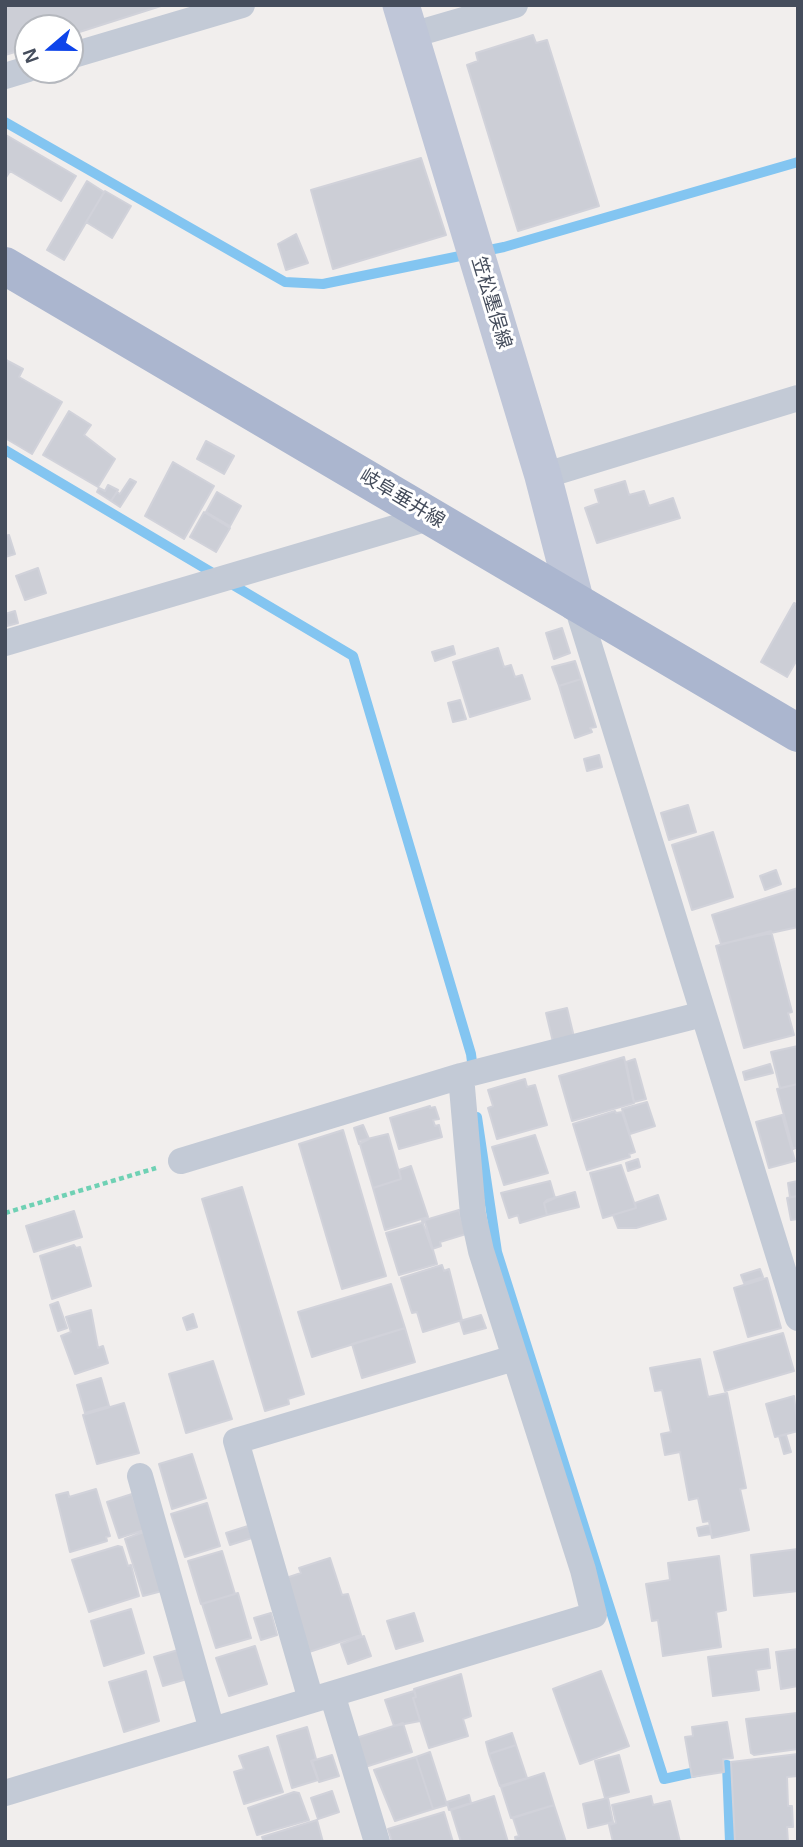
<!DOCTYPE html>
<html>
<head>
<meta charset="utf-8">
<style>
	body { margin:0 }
	#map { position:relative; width:803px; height:1847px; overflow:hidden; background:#f1eeed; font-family:Arial,sans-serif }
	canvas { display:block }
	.frame { position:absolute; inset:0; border:7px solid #454d5c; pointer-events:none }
	.north { position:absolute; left:14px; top:14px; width:70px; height:70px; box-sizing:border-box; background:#fff; border:2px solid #b5b8be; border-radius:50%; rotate:250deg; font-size:19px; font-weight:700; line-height:28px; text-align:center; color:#454d5c }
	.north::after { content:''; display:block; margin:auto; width:24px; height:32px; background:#0e44ea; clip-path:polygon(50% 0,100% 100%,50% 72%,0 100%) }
</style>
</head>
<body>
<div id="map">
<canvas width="803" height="1847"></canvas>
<div class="frame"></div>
<div class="north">N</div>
</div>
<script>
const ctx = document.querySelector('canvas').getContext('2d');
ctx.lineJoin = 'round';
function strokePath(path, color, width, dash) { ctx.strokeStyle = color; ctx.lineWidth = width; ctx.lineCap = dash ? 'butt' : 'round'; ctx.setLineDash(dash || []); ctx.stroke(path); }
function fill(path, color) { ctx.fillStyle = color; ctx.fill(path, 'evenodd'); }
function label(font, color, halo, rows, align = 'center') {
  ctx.font = font + ' Arial,"Noto Sans JP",sans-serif'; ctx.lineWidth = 6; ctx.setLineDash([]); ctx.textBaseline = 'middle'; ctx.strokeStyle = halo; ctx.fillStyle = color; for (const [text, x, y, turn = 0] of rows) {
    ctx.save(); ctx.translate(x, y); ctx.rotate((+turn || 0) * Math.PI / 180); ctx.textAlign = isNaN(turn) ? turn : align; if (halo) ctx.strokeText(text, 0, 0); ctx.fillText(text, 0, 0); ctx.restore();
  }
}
const stream = new Path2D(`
	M5 122 285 282 323 284 504 247 798 162
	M5 450 353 656 471 1054 473 1070
	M477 1117 497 1252 664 1779 727 1765 730 1842`);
const building = new Path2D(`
	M5 5H164L70 35V28H28V48L5 55Z
	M533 35 536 43 547 40 599 206 518 231 467 65 478 61 476 53Z
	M6 135 76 176 61 201 10 171 5 179Z
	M421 158 446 235 333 269 311 190Z
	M87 181 104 192 64 260 47 250Z
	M105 191 131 206 112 238 86 222Z
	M296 234 308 263 286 270 278 244Z
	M6 360 23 369 19 377 62 402 32 454 5 438Z
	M69 411 91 425 84 435 115 459 98 487 43 455Z
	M206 441 234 456 224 474 197 459Z
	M173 462 214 486 184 539 145 516Z
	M130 479 136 482 120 507 111 501 117 492 120 494Z
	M625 481 629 495 644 491 649 506 673 498 680 518 597 543 585 508 599 503 595 490Z
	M108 485 118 490 111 501 97 492 99 488 105 491Z
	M217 492 241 506 230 526 206 512Z
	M204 512 230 528 216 552 190 537Z
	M9 535 15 554 5 557V536Z
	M38 568 46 593 25 600 16 576Z
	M794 603 798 605V658L787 677 761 662Z
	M15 611 18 623 7 626 5 614Z
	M562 628 570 653 554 659 546 633Z
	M453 646 455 654 435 661 432 652Z
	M498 648 504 667 511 665 515 677 522 675 530 699 470 717 453 662Z
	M575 661 581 679 559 686 552 667Z
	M581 679 596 727 590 728 592 732 575 738 559 686Z
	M460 700 466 719 453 722 448 703Z
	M599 755 602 767 587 771 584 759Z
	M688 805 696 832 669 840 661 813Z
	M713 832 733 897 692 910 672 845Z
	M776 870 781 884 765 890 760 876Z
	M798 888V927L721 944 712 915Z
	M771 931 792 1012 788 1013 794 1035 744 1048 716 946Z
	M567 1008 574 1037 553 1042 546 1013Z
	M798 1046V1084L780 1088 771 1052Z
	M624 1057 634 1103 572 1121 559 1076Z
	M635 1059 646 1099 634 1102 626 1062Z
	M770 1064 773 1073 745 1080 743 1072Z
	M525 1079 527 1087 535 1085 547 1125 497 1139 488 1108 493 1106 488 1090Z
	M798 1084V1147L793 1149 777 1089Z
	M647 1102 655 1126 630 1134 622 1109Z
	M430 1106V1108L435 1107 439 1119 433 1120 435 1126 439 1125 442 1137 399 1149 390 1118Z
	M615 1111 616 1113 622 1112 635 1152 629 1154 630 1157 587 1170 573 1124Z
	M782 1115 795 1161 769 1168 756 1122Z
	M363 1125 369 1139 359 1144 354 1128Z
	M343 1130 386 1276 342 1289 299 1144Z
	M388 1134 401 1179 373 1188 359 1141Z
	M535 1135 548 1173 504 1185 492 1147Z
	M638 1159 640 1167 628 1171 626 1163Z
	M621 1165 636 1208 603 1218 590 1173Z
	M411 1166 428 1217 385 1230 373 1188 401 1179 399 1170Z
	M550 1181 555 1198 544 1203 547 1215 520 1223 518 1215 509 1218 501 1193Z
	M798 1181V1196L790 1197 788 1183Z
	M242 1187 304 1394 288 1399 289 1404 265 1411 202 1199Z
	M575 1192 579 1207 547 1215 544 1203 547 1200Z
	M658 1195 666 1219 636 1228H618L613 1215 636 1208 635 1203Z
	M798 1196V1219L791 1220 787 1198Z
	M459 1210 466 1234 440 1242 441 1246 432 1249 422 1221Z
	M74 1211 82 1237 34 1252 26 1226Z
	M425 1222 437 1264 399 1275 386 1233Z
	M74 1245 76 1248 80 1247 91 1286 52 1299 40 1256Z
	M442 1265 444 1271 449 1269 462 1320 423 1332 417 1312 412 1313 401 1278Z
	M760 1269 763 1277 744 1283 741 1275Z
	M767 1278 781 1328 748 1337 734 1288Z
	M391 1284 405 1328 312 1357 298 1312Z
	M58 1302 67 1328 58 1331 50 1305Z
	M91 1310 98 1348 103 1346 108 1363 75 1374 61 1336 71 1332 66 1317Z
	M193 1314 197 1327 187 1330 183 1318Z
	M481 1315 486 1328 464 1334 460 1321Z
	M405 1328 415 1362 362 1378 352 1344Z
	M783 1333 794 1371 725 1391 714 1352Z
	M700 1359 708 1397 727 1393 746 1488 740 1489 749 1530 712 1538 709 1521 703 1522 698 1498 689 1500 680 1452 665 1455 661 1434 671 1432 662 1390 655 1391 650 1368Z
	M213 1361 232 1419 186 1433 169 1374Z
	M101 1378 109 1406 85 1413 77 1385Z
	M794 1396 798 1431 775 1437 766 1404Z
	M124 1403 139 1453 97 1464 83 1415Z
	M786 1435 791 1452 784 1454 779 1436Z
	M192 1454 206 1498 172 1509 159 1464Z
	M96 1489 110 1536 106 1537 107 1541 70 1552 56 1495 68 1492 69 1497Z
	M132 1494 144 1530 119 1538 107 1502Z
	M207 1503 220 1546 185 1557 171 1514Z
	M710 1525 711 1534 699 1536 697 1528Z
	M248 1526 252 1538 230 1545 226 1533Z
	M144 1532 162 1591 143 1596 125 1539Z
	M118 1546 122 1547 128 1566 131 1565 139 1596 89 1612 72 1560Z
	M798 1549V1591L754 1596 751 1555Z
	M222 1551 235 1594 201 1604 188 1561Z
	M719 1556 726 1610 716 1612 721 1647 663 1656 658 1620 652 1621 646 1584 670 1580 668 1563Z
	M330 1558 342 1595 348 1594 361 1635 309 1652 286 1578 301 1573 299 1568Z
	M238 1593 251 1638 216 1648 202 1604Z
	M131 1609 144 1653 104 1666 91 1621Z
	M271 1613 277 1635 261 1640 254 1618Z
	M414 1613 423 1641 396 1649 387 1621Z
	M364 1636 371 1656 348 1664 341 1644Z
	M255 1646 267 1684 229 1696 216 1658Z
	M768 1649 770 1668 756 1670 759 1690 713 1696 708 1657Z
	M798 1649V1686L781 1689 776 1652Z
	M178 1650 187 1679 163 1686 154 1657Z
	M146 1671 159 1721 124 1732 109 1682Z
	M601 1671 629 1746 580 1764 553 1689Z
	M461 1674 471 1716 463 1719 468 1736 429 1748 413 1698 416 1697 414 1689Z
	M414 1691 416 1697 413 1698 420 1721 394 1726 385 1700Z
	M797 1713 798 1749 754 1755 751 1753 746 1719Z
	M727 1722 733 1758 723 1759 724 1772 692 1777 685 1737 693 1736 692 1727Z
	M403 1723 412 1752 362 1768 353 1739Z
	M307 1727 316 1759 311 1761 318 1780 292 1788 277 1736Z
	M512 1733 516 1745 489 1754 486 1742Z
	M516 1745 527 1778 500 1786 489 1754Z
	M268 1747 283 1792 244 1804 234 1772 244 1769 239 1756Z
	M430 1752 447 1805 433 1809 416 1757Z
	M798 1754V1776L787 1777 788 1806H792L793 1827H787L788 1842H735L731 1762Z
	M332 1755 339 1776 319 1782 312 1761Z
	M619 1755 629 1792 605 1798 595 1761Z
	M416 1757 433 1809 395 1821 374 1770Z
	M544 1773 554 1805 511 1818 501 1787Z
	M332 1791 339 1812 318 1819 311 1798Z
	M294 1792 299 1793 309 1820 257 1835 248 1808Z
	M469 1795 471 1803 449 1810 447 1802Z
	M494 1796 508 1842H461L451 1810Z
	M651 1796 653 1805 670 1801 680 1842H613L609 1825 616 1823 612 1805Z
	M608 1798 613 1822 588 1828 583 1804Z
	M554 1805 566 1842H516L515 1837 519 1836 513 1818Z
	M444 1812 453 1842H392L388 1829Z
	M317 1820 323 1842H264L262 1837Z`);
const path = new Path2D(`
	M5 1213 156 1168`);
const street = new Path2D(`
	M412 35 515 5
	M70 56 242 5
	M5 76 28 69
	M543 476 798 398
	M576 603 798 1318
	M5 643 432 517
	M181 1161 461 1076 703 1014
	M140 1476 212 1730
	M332 1694 594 1615 583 1570 481 1251 473 1214 461 1076
	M311 1700 236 1441 514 1358
	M5 1793 332 1694 377 1842`);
const secondary = new Path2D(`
	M401 5 543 476 576 603`);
const primary = new Path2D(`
	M5 266 798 733`);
const streetNames = [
	["笠松墨俣線",491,303,73],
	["岐阜垂井線",402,499,31]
];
strokePath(stream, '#83c5f1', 10);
fill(building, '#ccced6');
strokePath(building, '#d1d2da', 2);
strokePath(path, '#6fd1b4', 4.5, [5, 3.5]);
strokePath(street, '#c3cad6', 26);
strokePath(secondary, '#bfc6d8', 37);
strokePath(primary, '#abb6cf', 38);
label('19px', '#454d5c', '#fff', streetNames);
</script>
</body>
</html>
